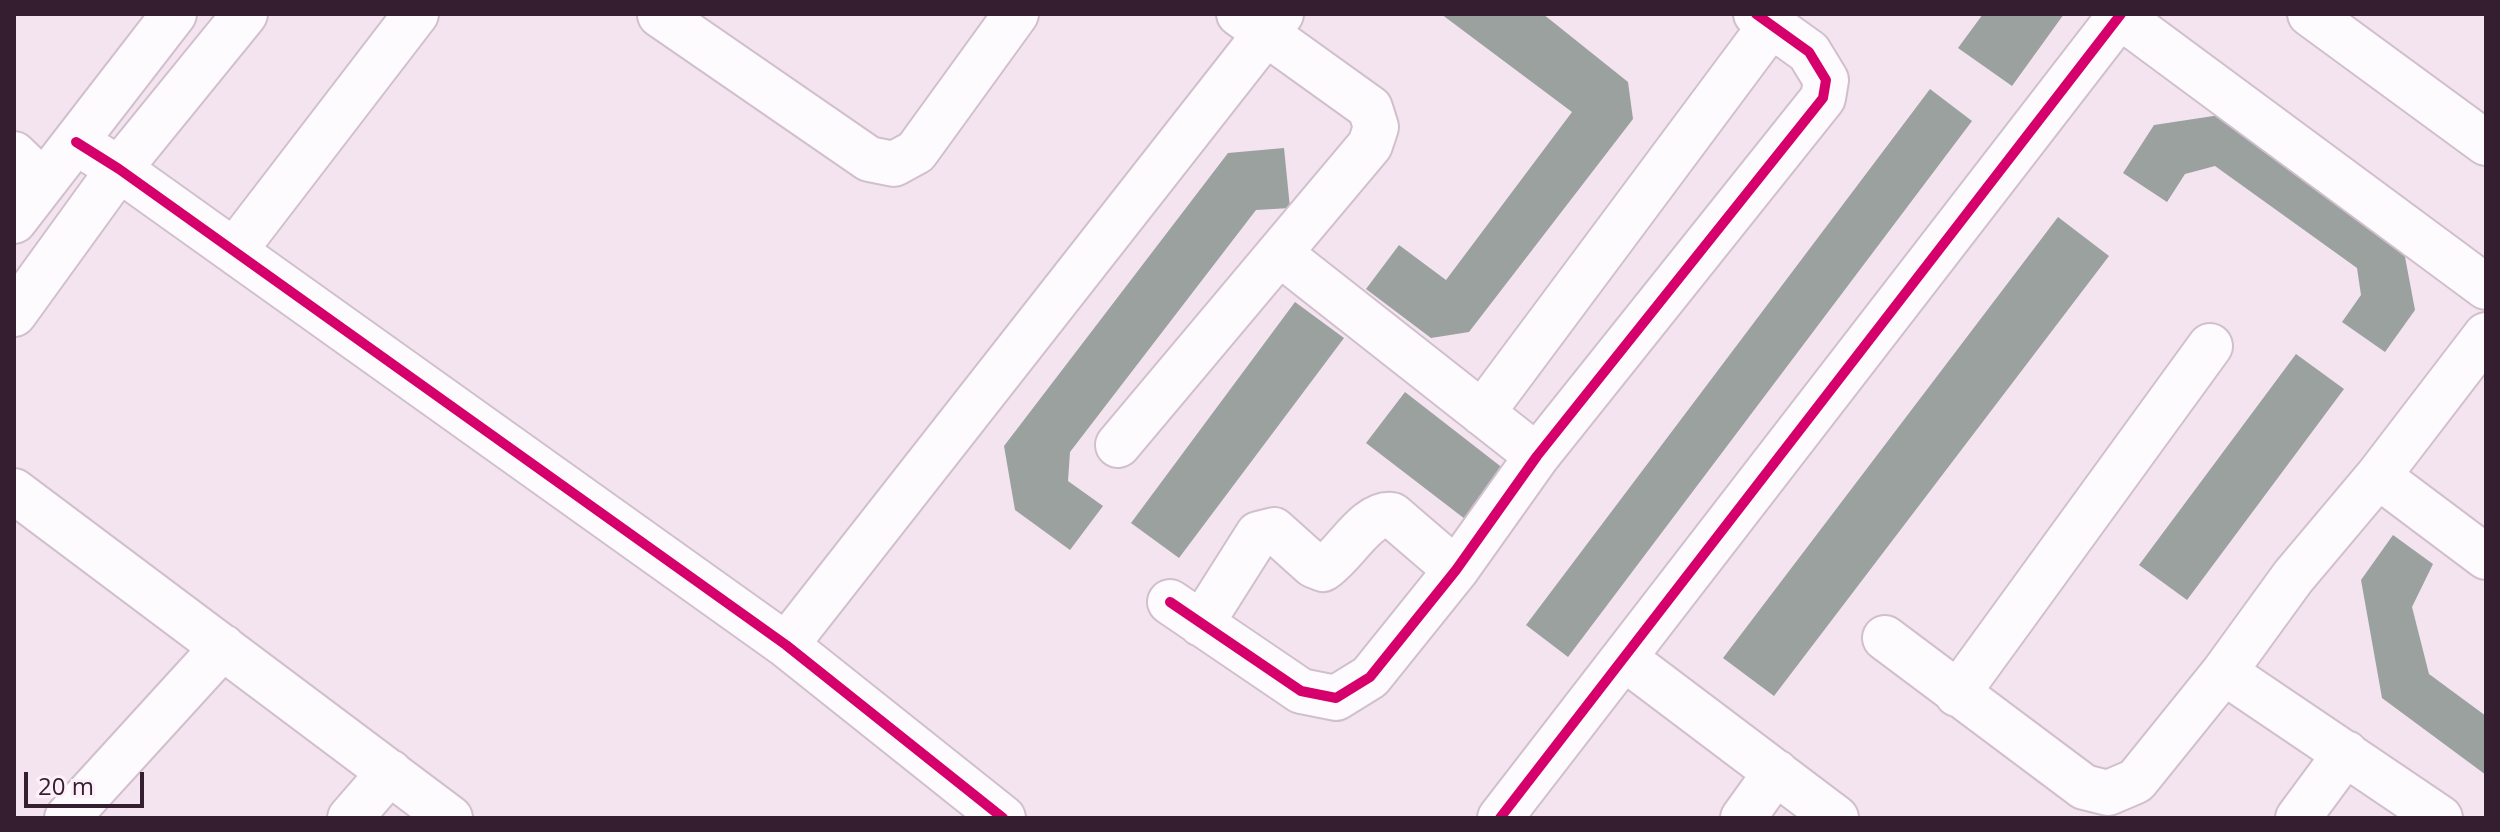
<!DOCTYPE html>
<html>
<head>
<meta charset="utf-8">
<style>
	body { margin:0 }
	#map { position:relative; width:2500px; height:832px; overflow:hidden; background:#f3e4ef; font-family:"Open Sans",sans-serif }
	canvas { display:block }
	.frame { position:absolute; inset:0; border:16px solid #361e31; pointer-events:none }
	.scale { position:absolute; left:24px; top:772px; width:120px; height:36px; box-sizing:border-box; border:4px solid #361e31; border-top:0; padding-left:10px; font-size:24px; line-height:28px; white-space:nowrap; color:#361e31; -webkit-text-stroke:6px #fdf0fa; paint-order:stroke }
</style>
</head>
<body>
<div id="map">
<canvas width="2500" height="832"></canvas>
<div class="frame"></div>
<div class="scale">20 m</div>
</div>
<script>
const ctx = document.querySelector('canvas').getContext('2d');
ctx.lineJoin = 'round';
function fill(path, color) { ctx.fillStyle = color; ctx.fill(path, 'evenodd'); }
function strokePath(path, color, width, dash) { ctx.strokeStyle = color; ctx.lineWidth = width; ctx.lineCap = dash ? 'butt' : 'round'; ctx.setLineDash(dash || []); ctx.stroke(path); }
const building = new Path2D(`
	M1441 14H1543L1628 82 1633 119 1469 332 1431 338 1366 289 1399 245 1446 280 1572 112Z
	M1983 14H2064L2012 86 1958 48Z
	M1930 89 1972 121 1568 657 1526 625Z
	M2220 115 2402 241 2415 310 2385 352 2342 322 2361 295 2357 268 2215 166 2185 174 2167 202 2123 173 2154 125Z
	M1284 148 1290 208 1256 210 1070 452 1068 481 1103 506 1070 550 1015 510 1004 446 1228 153Z
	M2058 217 2109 256 1774 696 1723 658Z
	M1295 302 1344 338 1179 558 1131 523Z
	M2296 354 2344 389 2187 600 2139 565Z
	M1405 392 1504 469 1465 519 1366 443Z
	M2393 535 2433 564 2412 607 2429 674 2486 716V775L2382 698 2361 580Z`);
const minor = new Path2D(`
	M2117 14 2486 287
	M2310 14 2486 143
	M660 15 869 159 894 164 916 152 1016 14
	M76 142 119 169 786 645 1003 818
	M14 154 43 182
	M234 251 416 14
	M1279 253 1537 456
	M1482 413 1771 25
	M1118 445 1370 145 1376 127 1370 108 1239 14
	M2378 476 2486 557
	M14 491 450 818
	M1170 602 1301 691 1336 698 1370 677 1456 570 1537 456 1823 98 1826 80 1809 52 1756 14
	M1201 624 1258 534 1274 530 1313 565 1323 569C1345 555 1366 512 1392 515L1456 570
	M1885 638 2084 787 2108 793 2136 781 2224 672
	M786 645 1281 14
	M1624 658 1836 818
	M1957 694 2210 346
	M67 818 223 647
	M350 818 390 772
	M1500 818 2121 14
	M1743 818 1776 772
	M2298 818 2346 753
	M2440 818 2224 672 2293 577 2378 476 2486 335`);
const major = new Path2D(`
	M14 221 174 14
	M14 314 119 169 245 14`);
const cycleway = new Path2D(`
	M76 142 119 169 786 645 1003 818
	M1170 602 1301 691 1336 698 1370 677 1456 570 1537 456 1823 98 1826 80 1809 52 1756 14
	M1500 818 2121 14`);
fill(building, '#9aa19e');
strokePath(minor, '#d1bfcd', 48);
strokePath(major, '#d1bfcd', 48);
strokePath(minor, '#fdfbfd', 44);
strokePath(major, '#fdfbfd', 44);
strokePath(cycleway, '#d6006c', 10);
</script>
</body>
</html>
